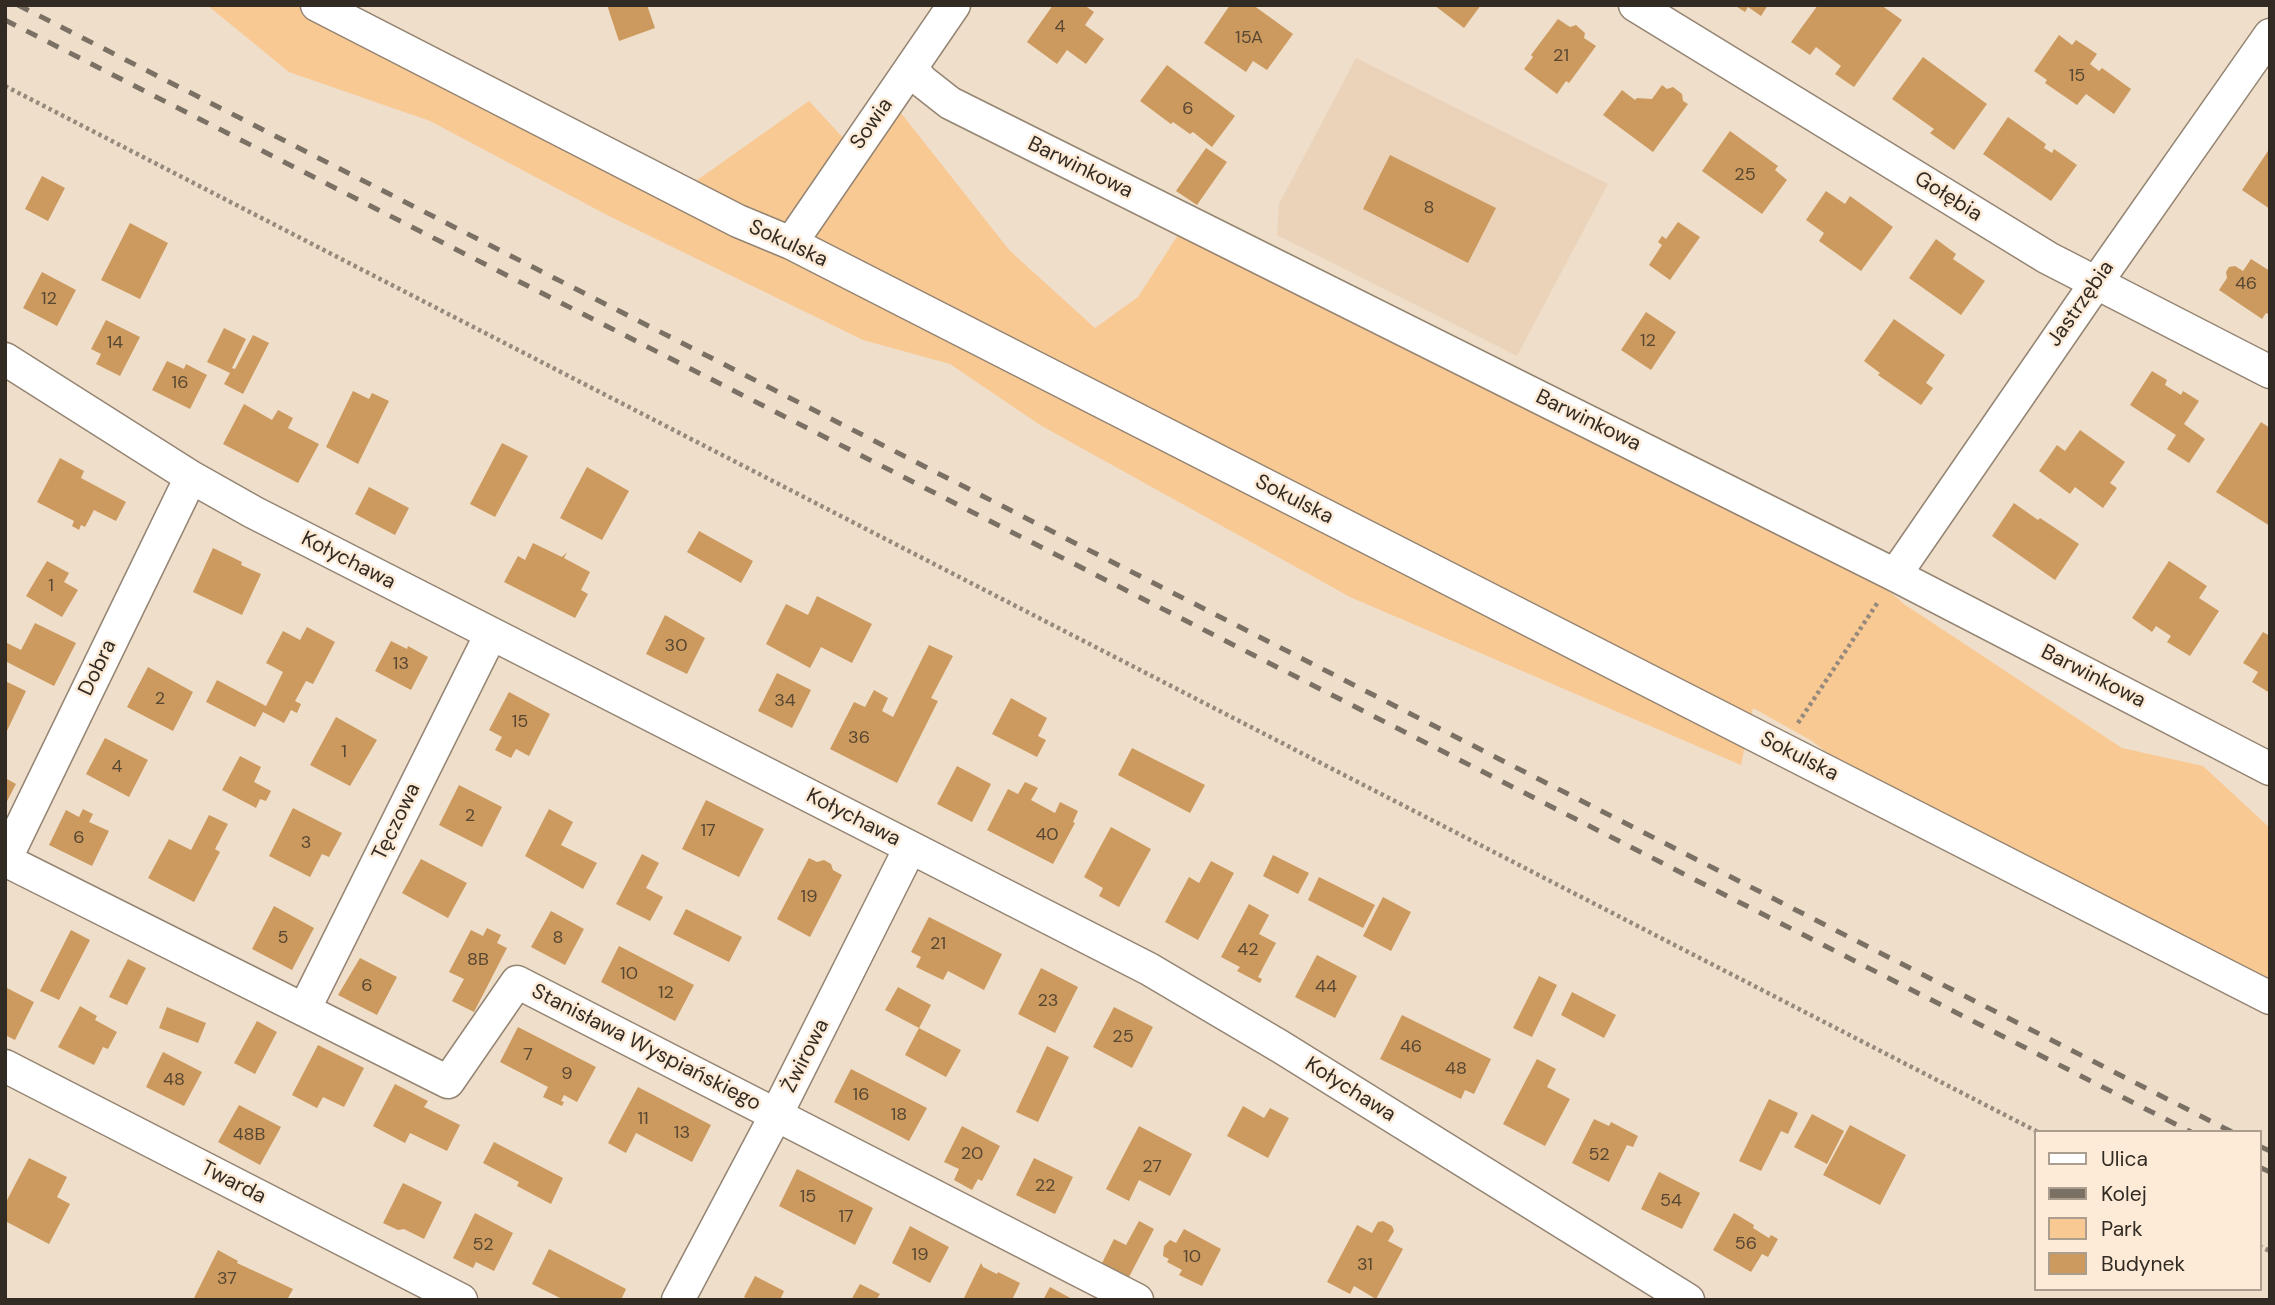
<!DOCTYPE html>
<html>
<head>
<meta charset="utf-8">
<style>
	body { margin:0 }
	#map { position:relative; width:2275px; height:1305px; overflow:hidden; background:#efdeca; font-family:"DM Sans",sans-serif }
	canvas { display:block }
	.frame { position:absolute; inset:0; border:7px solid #312b23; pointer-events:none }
	.legend { position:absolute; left:2034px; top:1130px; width:228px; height:161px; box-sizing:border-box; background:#fdebd7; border:2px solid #ab9e8f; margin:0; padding:9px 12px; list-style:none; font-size:21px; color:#312b23 }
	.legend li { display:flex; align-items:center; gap:14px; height:35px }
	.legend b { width:35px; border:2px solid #ab9e8f }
</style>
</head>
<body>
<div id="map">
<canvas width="2275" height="1305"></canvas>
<div class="frame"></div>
<ul class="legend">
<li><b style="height:9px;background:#fff"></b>Ulica</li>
<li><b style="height:9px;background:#7a7063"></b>Kolej</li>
<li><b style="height:19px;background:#f9c994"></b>Park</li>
<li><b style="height:19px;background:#cc9a5e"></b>Budynek</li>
</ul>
</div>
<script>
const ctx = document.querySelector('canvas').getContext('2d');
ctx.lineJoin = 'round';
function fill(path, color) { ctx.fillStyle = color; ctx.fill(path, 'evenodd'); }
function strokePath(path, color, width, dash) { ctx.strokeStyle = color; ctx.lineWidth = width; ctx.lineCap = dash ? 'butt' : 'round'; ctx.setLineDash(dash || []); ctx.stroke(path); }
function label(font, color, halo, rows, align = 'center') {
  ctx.font = font + ' "DM Sans",sans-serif'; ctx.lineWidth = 5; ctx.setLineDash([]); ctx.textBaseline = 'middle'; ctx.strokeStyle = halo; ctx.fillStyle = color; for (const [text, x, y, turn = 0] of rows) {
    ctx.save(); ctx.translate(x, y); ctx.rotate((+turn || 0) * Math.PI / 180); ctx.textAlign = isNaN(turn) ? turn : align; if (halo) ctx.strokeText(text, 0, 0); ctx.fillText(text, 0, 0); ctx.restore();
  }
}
const built = new Path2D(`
	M1356 58 1608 184 1517 356 1277 235 1279 204Z`);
const green = new Path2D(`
	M207 5H300L547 137 693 183 809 101 861 157 897 108 1010 251 1095 328 1138 297 1178 235 1878 582 1904 604 2122 748 2203 766 2270 828V988L1865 782 1812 741 1753 708 1741 765 1350 597 1040 425 950 364 863 340 609 216 430 121 289 72Z`);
const building = new Path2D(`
	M607 5H647L655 28 619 41Z
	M1053 5H1084L1094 12 1085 25 1104 39 1086 64 1067 50 1057 64 1027 42Z
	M1230 5H1253L1293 34 1267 70 1253 61 1246 72 1204 43Z
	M1434 5H1481L1464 28Z
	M1734 5H1768L1761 16 1748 7 1745 12Z
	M1818 5H1881L1902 20 1854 87 1835 74 1841 66 1816 47 1810 55 1791 42Z
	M1558 19 1570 27 1576 25 1585 33 1584 38 1596 46 1569 83 1566 81 1557 94 1524 69 1533 57 1531 55Z
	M2059 35 2072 45 2076 40 2097 54 2090 64 2099 71 2102 68 2131 89 2114 114 2086 94 2077 105 2045 83 2047 80 2034 71Z
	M1923 57 1987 104 1954 150 1930 133 1934 129 1892 99Z
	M1167 65 1235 116 1212 147 1193 132 1190 134 1173 122 1171 124 1140 101Z
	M1662 85 1667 89 1673 87 1682 94 1683 101 1688 104 1653 152 1603 115 1622 90 1635 100 1637 98 1652 99Z
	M2008 117 2046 144 2044 148 2052 153 2054 149 2077 165 2051 201 1983 154Z
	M1730 131 1778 166 1775 170 1787 180 1762 214 1702 171Z
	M1206 148 1227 162 1197 205 1176 191Z
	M2270 148V209L2242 190Z
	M1390 155 1496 208 1468 263 1363 209Z
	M42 176 65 188 48 221 25 209Z
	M1826 191 1845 204 1850 196 1893 227 1861 271 1819 241 1824 233 1806 220Z
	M1678 222 1700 237 1670 280 1649 265 1662 245 1658 242 1662 236 1666 239Z
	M130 223 168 243 140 299 101 280Z
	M1936 239 1956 254 1953 259 1985 281 1961 315 1909 278Z
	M2251 259 2270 271V315L2266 313 2262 319 2219 290 2227 278 2226 272 2229 267 2235 266 2243 271Z
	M42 272 76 290 57 326 23 308Z
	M1646 312 1676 332 1651 370 1621 350Z
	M1894 319 1945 355 1926 383 1933 388 1921 405 1878 375 1880 373 1864 361Z
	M106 320 140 337 120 376 96 364 101 354 91 349Z
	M224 328 246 339 232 368 235 369 253 335 269 343 243 394 224 384 230 373 207 362Z
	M167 361 184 369 186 364 207 375 190 409 152 390Z
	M2152 371 2167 380 2165 385 2181 395 2183 391 2199 401 2184 424 2205 439 2189 463 2167 449 2176 435 2130 405Z
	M353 391 369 399 372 393 389 401 358 464 326 447Z
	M244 404 272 420 278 410 293 418 288 428 319 444 298 483 223 444Z
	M2261 422 2270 428V526L2216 492Z
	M2080 430 2125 462 2110 483 2117 488 2103 508 2075 487 2070 494 2039 471 2057 445 2065 451Z
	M502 443 528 456 495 517 470 504Z
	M60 458 84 471 81 478 126 502 116 521 94 510 85 527 81 525 79 530 72 526 74 521 37 502Z
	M587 467 629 491 602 540 560 518Z
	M369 487 409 508 395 535 355 514Z
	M2014 503 2038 520 2040 518 2079 544 2055 580 1992 536Z
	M699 531 753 561 741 583 687 552Z
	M533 543 562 557 567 552 564 558 590 572 581 590 588 594 575 618 504 582 518 556 525 560Z
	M213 548 242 562 241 565 261 574 242 615 193 592Z
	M47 561 69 573 64 582 78 590 62 617 26 596Z
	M2169 561 2207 586 2199 598 2219 611 2190 656 2167 642 2171 636 2156 626 2152 632 2132 618Z
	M817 596 872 624 852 663 821 647 810 668 766 644 786 604 808 615Z
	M665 615 705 638 687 674 646 654Z
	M35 623 76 643 54 686 5 661V642L21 650Z
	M307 627 335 642 313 684 306 681 295 701 301 704 297 713 291 710 284 723 263 712 255 727 206 702 217 680 266 706 283 672 266 663 283 631 300 640Z
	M2263 632 2270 636V693L2252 682 2258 672 2243 663Z
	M391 641 407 649 408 646 428 657 411 690 375 671Z
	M929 645 953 656 931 698 938 701 897 783 830 749 854 702 865 707 874 690 888 698 882 711 893 717Z
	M148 667 193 692 173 731 127 707Z
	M777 673 811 690 792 728 758 711Z
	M5 681 26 691 5 735Z
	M509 692 550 714 529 756 516 749 511 758 495 750 502 737 489 730Z
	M1011 698 1047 718 1038 736 1046 740 1037 757 992 734Z
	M336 717 377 740 350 786 310 765Z
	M105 738 148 760 129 797 86 774Z
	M1132 748 1205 785 1190 813 1118 775Z
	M240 756 261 767 254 782 271 791 266 801 260 799 256 808 222 790Z
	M957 766 991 784 972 822 937 804Z
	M5 778 16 784 5 805Z
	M1025 782 1038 788 1031 800 1055 813 1060 802 1078 811 1073 822 1075 823 1053 864 987 830 1008 789 1018 794Z
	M459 785 502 807 482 847 439 825Z
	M706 800 764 829 739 877 682 849Z
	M293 808 342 833 329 857 322 854 310 877 269 856Z
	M83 809 93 814 89 822 109 831 92 866 49 845 66 810 79 817Z
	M549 809 573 822 561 845 597 863 583 889 525 856Z
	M209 815 228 824 215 849 220 852 194 902 148 878 169 839 191 850Z
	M1111 827 1151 849 1119 907 1099 896 1103 888 1084 877Z
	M642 854 659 863 646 888 663 897 650 921 616 904Z
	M1273 855 1309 873 1298 894 1263 876Z
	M809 858 817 862 824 860 831 864 833 870 842 875 810 937 777 919Z
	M421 859 467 883 448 918 402 893Z
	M1211 861 1234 873 1198 940 1165 922 1189 877 1199 883Z
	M1319 877 1375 905 1363 928 1308 900Z
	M1383 897 1411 912 1391 951 1363 936Z
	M1249 904 1269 915 1259 934 1276 943 1258 977 1262 979 1260 983 1237 971 1240 967 1221 957Z
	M274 906 314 928 292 970 252 949Z
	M686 909 742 937 729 962 673 934Z
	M551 911 584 929 565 965 531 947Z
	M929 917 1002 954 984 990 948 971 943 980 916 967 921 957 911 952Z
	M487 928 501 935 497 943 507 948 474 1012 452 1001 464 979 449 972 471 930 483 936Z
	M71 930 90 940 59 1000 40 991Z
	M619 946 694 985 675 1021 601 982Z
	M1317 955 1357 976 1335 1018 1295 997Z
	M360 958 397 977 377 1015 338 995Z
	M128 959 146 968 127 1005 109 997Z
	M1041 968 1078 987 1055 1033 1018 1014Z
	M1539 976 1557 985 1532 1037 1513 1028Z
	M5 987 34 1002 15 1040 5 1035Z
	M898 987 931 1005 919 1028 885 1010Z
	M1572 992 1616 1015 1604 1038 1561 1015Z
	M80 1006 97 1016 95 1020 117 1032 108 1049 103 1047 94 1065 58 1047Z
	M167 1007 206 1023 198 1043 159 1028Z
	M1114 1007 1153 1027 1132 1068 1093 1047Z
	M1402 1015 1491 1059 1474 1094 1465 1090 1461 1099 1380 1059Z
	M257 1021 277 1032 255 1074 234 1063Z
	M518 1027 596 1067 577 1102 564 1095 561 1101 564 1102 562 1106 543 1097 548 1087 500 1062Z
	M919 1028 961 1050 946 1077 905 1055Z
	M318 1045 364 1068 344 1107 323 1097 317 1108 292 1095Z
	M1047 1046 1069 1057 1038 1122 1016 1112Z
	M163 1052 202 1072 184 1106 146 1087Z
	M1537 1059 1556 1069 1547 1087 1570 1099 1545 1146 1503 1124Z
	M851 1069 927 1108 909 1141 834 1102Z
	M395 1084 428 1101 424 1107 460 1125 447 1151 410 1133 405 1143 373 1126Z
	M638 1087 711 1125 692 1162 636 1133 626 1153 608 1143Z
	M1769 1099 1798 1113 1788 1134 1781 1131 1761 1171 1739 1161Z
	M239 1105 281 1127 260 1165 218 1142Z
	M1243 1106 1264 1118 1270 1108 1289 1118 1268 1158 1227 1136Z
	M1812 1114 1844 1131 1827 1164 1794 1147Z
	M1594 1119 1609 1126 1611 1122 1638 1136 1633 1147 1627 1145 1609 1182 1572 1163Z
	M1850 1125 1906 1155 1880 1205 1823 1175Z
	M962 1126 1000 1146 982 1181 978 1179 972 1190 954 1180 959 1169 944 1162Z
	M1139 1126 1192 1154 1170 1196 1139 1180 1129 1201 1106 1189Z
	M494 1142 563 1178 551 1204 517 1186 519 1182 483 1163Z
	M29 1158 67 1177 57 1197 70 1204 49 1244 5 1221V1204Z
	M1034 1158 1073 1177 1055 1214 1016 1195Z
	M797 1169 873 1208 855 1245 779 1206Z
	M1659 1172 1700 1193 1682 1229 1641 1209Z
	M403 1183 442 1202 424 1239 404 1229 398 1230 383 1223Z
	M475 1213 513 1233 494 1271 476 1262 473 1268 453 1258Z
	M1734 1213 1754 1225 1753 1228 1769 1238 1771 1235 1778 1239 1768 1257 1762 1254 1751 1272 1713 1250Z
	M1139 1221 1154 1229 1129 1277 1102 1263 1114 1239 1126 1245Z
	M1383 1221 1392 1226 1394 1231 1388 1241 1403 1249 1376 1299 1354 1286 1350 1294 1327 1282 1357 1225 1372 1233 1378 1222Z
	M910 1226 949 1247 930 1283 892 1263Z
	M1184 1229 1221 1249 1202 1286 1179 1275 1182 1270 1167 1262 1169 1259 1163 1256 1164 1246 1170 1240 1176 1243Z
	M549 1249 626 1289 621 1300H564L532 1284Z
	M218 1250 238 1261 237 1263 293 1289 287 1300H193Z
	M981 1263 983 1267 997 1274 998 1272 1020 1283 1012 1300H963Z
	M755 1276 784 1291 780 1300H749L744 1297Z
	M860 1284 880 1294 876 1300H851Z
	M1050 1287 1074 1300H1043Z`);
const path = new Path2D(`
	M5 86 2038 1132
	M1798 723 1878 602
	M2259 1246 2270 1251`);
const minor = new Path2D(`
	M317 5 738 221 791 243 2270 998
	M1635 5 2048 258 2270 372
	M911 68 922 81 950 103 1895 575 2270 769
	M791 243 954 5
	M5 359 191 477 253 512 1149 969 1281 1047 1688 1300
	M1895 575 2096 283 2270 35
	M5 860 448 1082 517 982 1137 1300
	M5 860 191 477
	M304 1010 491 634
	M5 1066 461 1300
	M678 1300 776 1115 910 848`);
const rail = new Path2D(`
	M18 5 2232 1132
	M5 20 2191 1132
	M2259 1146 2270 1151
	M2259 1167 2270 1172`);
const numberNames = [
	["4",1060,27],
	["15A",1249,38],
	["21",1561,56],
	["15",2077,76],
	["6",1188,109],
	["25",1745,175],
	["8",1429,208],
	["46",2246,284],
	["12",49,299],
	["12",1648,341],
	["14",115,343],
	["16",180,383],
	["1",51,586],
	["30",676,646],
	["13",401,664],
	["2",160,699],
	["34",785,701],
	["15",520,722],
	["36",859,738],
	["1",344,752],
	["4",117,767],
	["2",470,816],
	["17",708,831],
	["40",1047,835],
	["6",79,838],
	["3",306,843],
	["19",809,897],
	["5",283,938],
	["8",558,938],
	["21",938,944],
	["42",1248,950],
	["8B",478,960],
	["10",629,974],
	["6",367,986],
	["44",1326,987],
	["12",666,993],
	["23",1048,1001],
	["25",1123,1037],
	["46",1411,1047],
	["7",528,1055],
	["48",1456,1069],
	["9",567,1074],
	["48",174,1080],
	["16",861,1095],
	["18",899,1115],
	["11",643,1119],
	["13",682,1133],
	["48B",249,1135],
	["20",972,1154],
	["52",1599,1155],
	["27",1152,1167],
	["22",1045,1186],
	["15",808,1197],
	["54",1671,1201],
	["17",846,1217],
	["56",1746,1244],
	["52",483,1245],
	["19",920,1255],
	["10",1192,1257],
	["31",1365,1265],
	["37",227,1279]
];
const streetNames = [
	["Sowia",872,124,-55],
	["Barwinkowa",1080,168,26],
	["Gołębia",1948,197,32],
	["Sokulska",788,244,25],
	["Jastrzębia",2081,304,-55],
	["Barwinkowa",1588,421,26],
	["Sokulska",1294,500,27],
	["Kołychawa",348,561,27],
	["Dobra",98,668,-64],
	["Barwinkowa",2093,677,27],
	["Sokulska",1799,757,27],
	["Kołychawa",853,818,27],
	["Tęczowa",397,822,-64],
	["Stanisława Wyspiańskiego",646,1048,27],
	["Żwirowa",806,1056,-63],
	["Kołychawa",1350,1090,32],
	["Twarda",233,1183,27]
];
fill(built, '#ead3b9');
fill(green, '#f9c994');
fill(building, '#cc9a5e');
strokePath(minor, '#948472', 35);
strokePath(path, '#968a7c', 4.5, [3.5, 3.5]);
strokePath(minor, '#fff', 32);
strokePath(rail, '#7a7063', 5, [12, 12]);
label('18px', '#584732', null, numberNames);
label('21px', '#312b23', '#fdebd7', streetNames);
</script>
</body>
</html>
